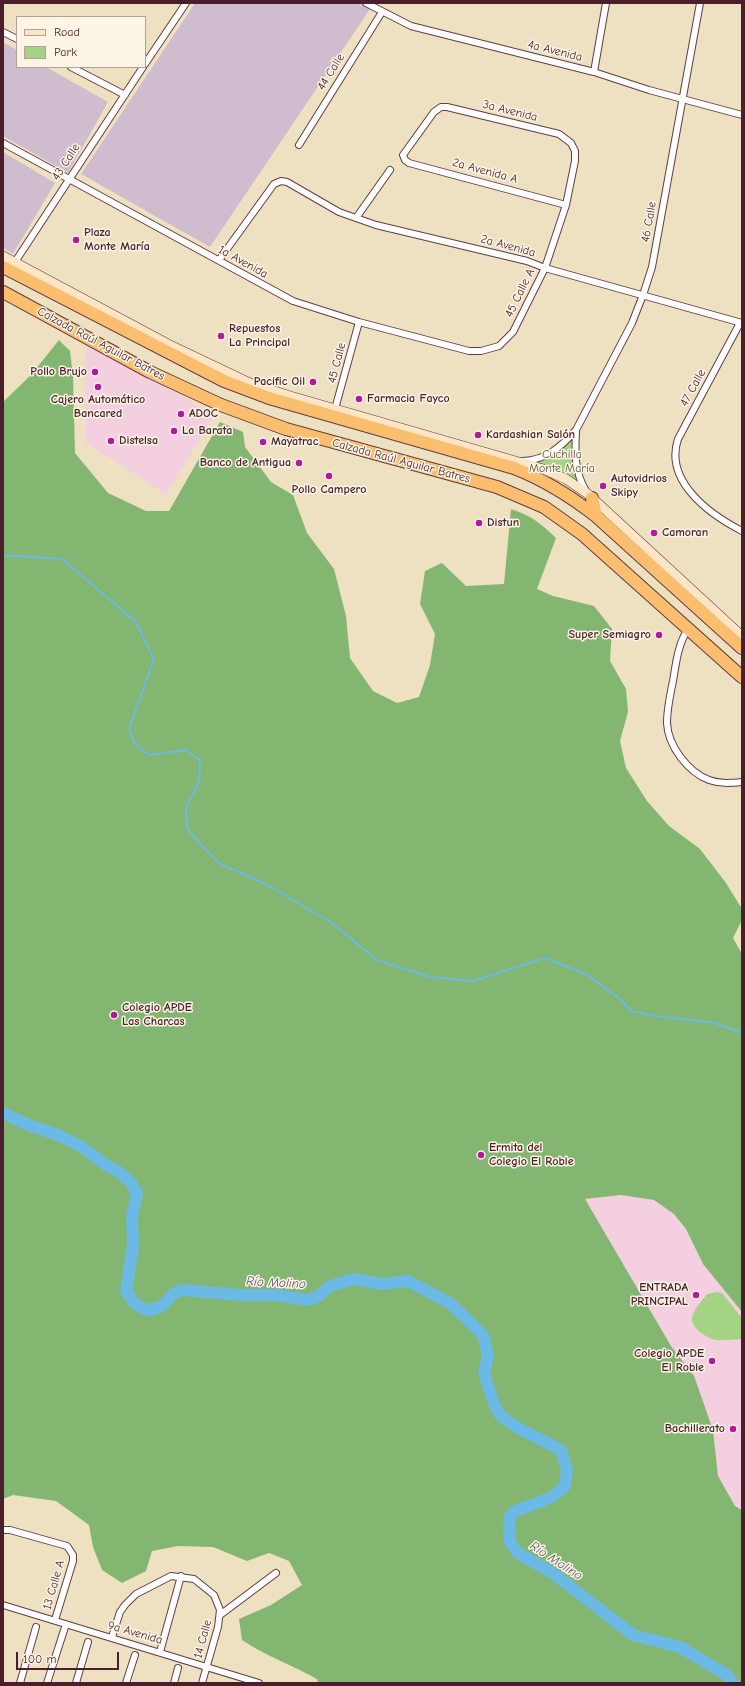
<!DOCTYPE html>
<html>
<head>
<meta charset="utf-8">
<style>
	body { margin:0 }
	#map { position:relative; width:745px; height:1686px; overflow:hidden; background:#eee1c1; font-family:"Comic Neue",sans-serif }
	canvas { display:block }
	.frame { position:absolute; inset:0; border:4px solid #4a1f2b; pointer-events:none }
	.legend { position:absolute; left:16px; top:16px; width:130px; height:52px; box-sizing:border-box; background:#fcf5e5; border:1px solid #b59f9b; margin:0; padding:5px 7px; list-style:none; font-size:12px; color:#4a1f2b }
	.legend li { display:flex; align-items:center; gap:8px; height:20px }
	.legend b { width:20px; border:1px solid #b59f9b }
	.scale { position:absolute; left:16px; top:1652px; width:103px; height:18px; box-sizing:border-box; border:2px solid #4a1f2b; border-top:0; padding-left:5px; font-size:12px; line-height:14px; white-space:nowrap; color:#4a1f2b; -webkit-text-stroke:3px #fcf5e5; paint-order:stroke }
</style>
</head>
<body>
<div id="map">
<canvas width="745" height="1686"></canvas>
<div class="frame"></div>
<ul class="legend">
<li><b style="height:5px;background:#fde5c5"></b>Road</li>
<li><b style="height:11px;background:#a4d483"></b>Park</li>
</ul>
<div class="scale">100 m</div>
</div>
<script>
const ctx = document.querySelector('canvas').getContext('2d');
ctx.lineJoin = 'round';
function fill(path, color) { ctx.fillStyle = color; ctx.fill(path, 'evenodd'); }
function strokePath(path, color, width, dash) { ctx.strokeStyle = color; ctx.lineWidth = width; ctx.lineCap = dash ? 'butt' : 'round'; ctx.setLineDash(dash || []); ctx.stroke(path); }
function label(font, color, halo, rows, align = 'center') {
  ctx.font = font + ' "Comic Neue",sans-serif'; ctx.lineWidth = 3; ctx.setLineDash([]); ctx.textBaseline = 'middle'; ctx.strokeStyle = halo; ctx.fillStyle = color; for (const [text, x, y, turn = 0] of rows) {
    ctx.save(); ctx.translate(x, y); ctx.rotate((+turn || 0) * Math.PI / 180); ctx.textAlign = isNaN(turn) ? turn : align; if (halo) ctx.strokeText(text, 0, 0); ctx.fillText(text, 0, 0); ctx.restore();
  }
}
const built = new Path2D(`
	M93 339 214 416 166 494 86 443 85 352Z
	M621 1195 654 1200 674 1214 686 1229 703 1264 742 1312V1510L735 1506 718 1476 713 1430 694 1376 671 1346 585 1199Z`);
const industrial = new Path2D(`
	M195 3H358L370 9 210 247 81 174Z
	M3 42 17 50V67H46L108 102 68 173 3 136Z
	M3 152 55 183 13 254 3 248Z`);
const green = new Path2D(`
	M576 430 580 484 532 462 569 443Z
	M717 1292 722 1293 742 1318V1339C734 1339 725 1341 717 1340 707 1339 687 1326 693 1314 696 1307 703 1300 707 1294Z`);
const forest = new Path2D(`
	M59 340 70 351 73 376 75 453 108 493 146 511H169L220 422 243 432 245 447 271 482 293 495 307 533 334 569 346 616 350 658 373 691 397 703 419 697 430 665 435 634 420 604 425 571 442 563 466 586 504 584 511 509C530 515 542 524 556 538L537 589 553 596 594 606 612 629 610 661 626 689 628 712 620 741 626 768 647 801 669 826 700 849 726 883 742 909V920L733 938 742 954V1312L703 1264 686 1229 674 1214 654 1200 621 1195 585 1199 671 1346 694 1376 713 1430 718 1476 735 1506 742 1510V1683H318L317 1679C292 1665 266 1656 242 1640L239 1619 271 1605 302 1585 289 1561 269 1553 247 1561 213 1547 178 1546 152 1551 146 1571 122 1583 102 1570 93 1547 89 1525 56 1501 13 1495 3 1499V402L31 375Z`);
const stream = new Path2D(`
	M3 555 62 559 136 622 154 659 129 729 135 744 149 755 186 750 200 760 199 782 186 808 187 828 203 847 220 864 264 883 332 923 377 960 430 977 473 981 545 958 586 974 620 999 631 1011 655 1016 715 1023 742 1033`);
const river = new Path2D(`
	M3 1113 31 1126 58 1135 82 1147 106 1165 119 1172 131 1183 137 1193 132 1216 133 1246 126 1291 133 1301 141 1308 151 1310 162 1306 173 1294 182 1290 241 1295H277L307 1300 317 1297 330 1286 354 1279 381 1284 408 1281 450 1303 483 1335 488 1355 484 1373 494 1404 500 1415 516 1427 561 1450 567 1471 565 1486 552 1497 513 1512 509 1518 510 1542 518 1553 554 1574 633 1635 680 1647 727 1675 733 1683`);
const street = new Path2D(`
	M366 3 411 26 594 72 649 90 742 115
	M3 32 17 39
	M145 64 186 3
	M71 67 125 95
	M594 72 606 3
	M3 143 293 301 359 322 469 351H481L499 346 513 332 545 268 566 205 575 161V151L571 143 559 134 447 107H441L434 112 403 155 405 160 409 163 566 205
	M299 145 382 12
	M356 218 390 170
	M219 260 274 184 281 181 287 182 339 212 376 225 527 261 545 268 742 323
	M13 265 143 67
	M740 323 678 439C664 481 709 514 742 531
	M335 409 359 322
	M576 430C575 453 574 471 586 491
	M523 461C546 460 561 447 576 430L632 323 643 295 652 267 700 3
	M688 629C678 644 676 663 673 681 670 695 667 709 667 723 668 746 688 772 709 780 720 784 731 783 742 782
	M3 1530H10L67 1546 73 1555V1561L55 1620
	M3 1605 259 1683
	M220 1615 276 1573
	M112 1637 120 1612 125 1605 136 1594 171 1576 194 1579 214 1595 220 1610 218 1627 202 1683
	M160 1652 181 1576
	M20 1683 36 1627
	M47 1683 66 1624
	M76 1683 88 1642
	M126 1683 135 1655
	M174 1683 178 1668`);
const secondary = new Path2D(`
	M3 256 168 344 250 383 287 395 543 469 566 479 588 494 742 636`);
const highway = new Path2D(`
	M3 267 224 381 269 398 514 468C545 480 570 496 596 516L742 648
	M3 292 150 372 221 405 286 429 497 487 544 507 582 534 742 677
	M592 498 596 516`);
const markers = [
	[76,240,4,"#b5179e"],
	[221,336,4,"#b5179e"],
	[95,372,4,"#b5179e"],
	[313,382,4,"#b5179e"],
	[98,387,4,"#b5179e"],
	[359,399,4,"#b5179e"],
	[181,414,4,"#b5179e"],
	[174,431,4,"#b5179e"],
	[478,435,4,"#b5179e"],
	[111,441,4,"#b5179e"],
	[263,442,4,"#b5179e"],
	[299,463,4,"#b5179e"],
	[329,476,4,"#b5179e"],
	[603,486,4,"#b5179e"],
	[479,523,4,"#b5179e"],
	[654,533,4,"#b5179e"],
	[659,635,4,"#b5179e"],
	[114,1015,4,"#b5179e"],
	[481,1155,4,"#b5179e"],
	[696,1295,4,"#b5179e"],
	[712,1361,4,"#b5179e"],
	[733,1429,4,"#b5179e"]
];
const streetNames = [
	["4a Avenida",555,51,14],
	["44 Calle",331,72,-58],
	["3a Avenida",510,111,14],
	["43 Calle",66,162,-57],
	["2a Avenida A",485,171,15],
	["46 Calle",649,222,-80],
	["2a Avenida",508,246,15],
	["1a Avenida",243,262,29],
	["45 Calle A",520,293,-64],
	["Calzada Raúl Aguilar Batres",101,344,28],
	["45 Calle",337,363,-75],
	["47 Calle",693,388,-61],
	["Calzada Raúl Aguilar Batres",401,461,15],
	["13 Calle A",54,1585,-74],
	["9a Avenida",135,1633,16],
	["14 Calle",203,1639,-75]
];
const poiNames = [
	["Plaza",84,233],
	["Monte María",84,247],
	["Repuestos",229,329],
	["La Principal",229,343],
	["Pollo Brujo",87,372,"right"],
	["Pacific Oil",305,382,"right"],
	["Farmacia Fayco",367,399],
	["Cajero Automático",98,400,"center"],
	["Bancared",98,414,"center"],
	["ADOC",189,414],
	["La Barata",182,431],
	["Kardashian Salón",486,435],
	["Distelsa",119,441],
	["Mayatrac",271,442],
	["Banco de Antigua",291,463,"right"],
	["Autovidrios",611,479],
	["Skipy",611,493],
	["Pollo Campero",329,490,"center"],
	["Distun",487,523],
	["Camoran",662,533],
	["Super Semiagro",651,635,"right"],
	["Colegio APDE",122,1008],
	["Las Charcas",122,1022],
	["Ermita del",489,1148],
	["Colegio El Roble",489,1162],
	["ENTRADA",688,1288,"right"],
	["PRINCIPAL",688,1302,"right"],
	["Colegio APDE",704,1354,"right"],
	["El Roble",704,1368,"right"],
	["Bachillerato",725,1429,"right"]
];
const parkNames = [
	["Cuchilla",562,455],
	["Monte María",562,469]
];
const waterNames = [
	["Río Molino",276,1283,3],
	["Río Molino",556,1561,33]
];
fill(built, '#f3cfe0');
fill(industrial, '#cfbdcf');
fill(green, '#a4d483');
fill(forest, '#83b671');
strokePath(stream, '#6bb9e5', 2);
strokePath(river, '#6bb9e5', 12);
strokePath(street, '#633c42', 8);
strokePath(secondary, '#633c42', 10);
strokePath(highway, '#633c42', 14);
strokePath(street, '#fff', 6);
strokePath(secondary, '#fde5c5', 9);
strokePath(highway, '#fbbe6e', 12);
for (const [x, y, r, color] of markers) { const dot = new Path2D(); dot.arc(x, y, r, 0, 2 * Math.PI); ctx.fillStyle = color; ctx.fill(dot); strokePath(dot, '#fcf5e5', 1.5); }
label('12px', '#4a1f2b', '#fcf5e5', streetNames);
label('bold 12px', '#4a1f2b', '#fcf5e5', poiNames, 'left');
label('12px', '#655545', '#fcf5e5', parkNames);
label('italic 13px', '#56556c', '#fcf5e5', waterNames);
</script>
</body>
</html>
